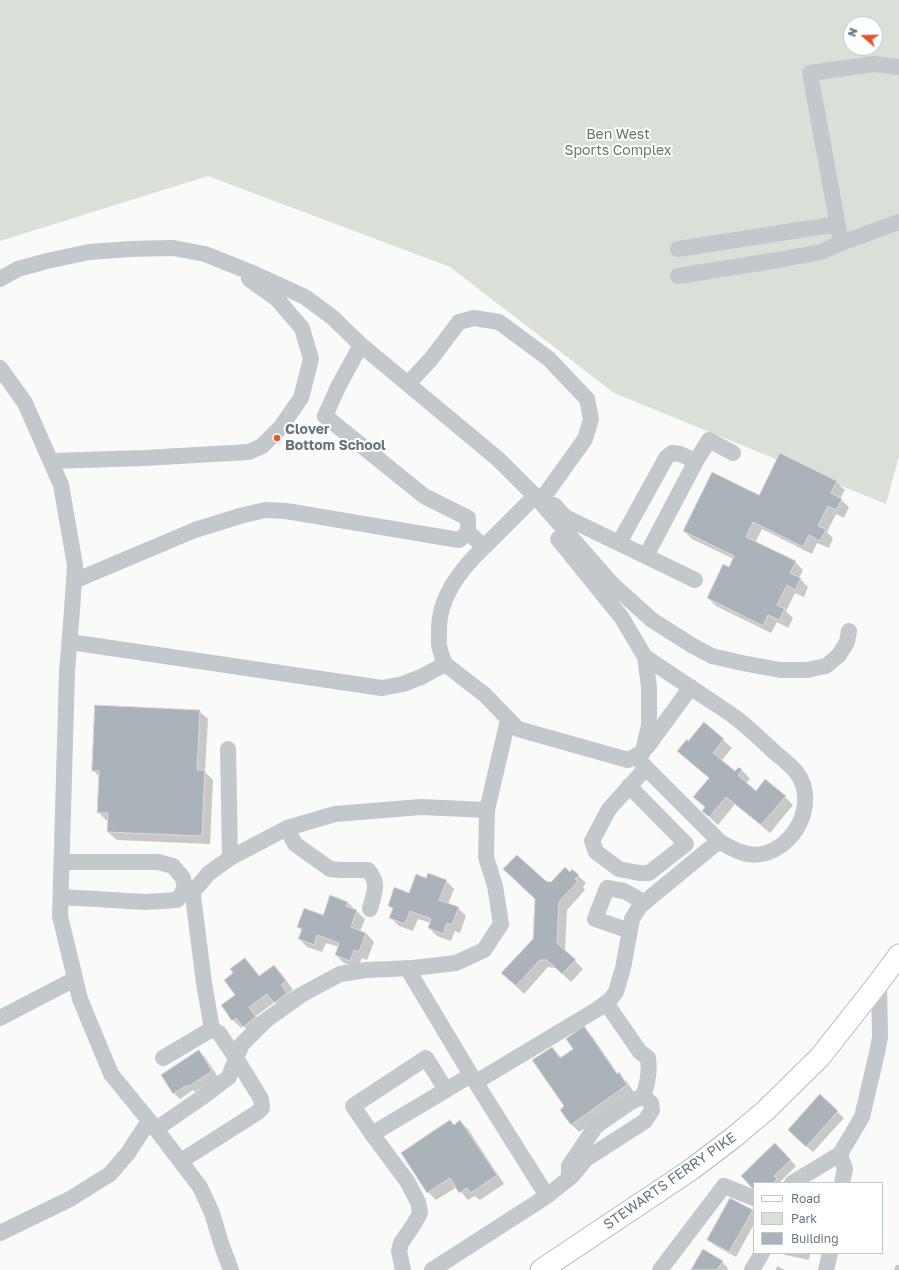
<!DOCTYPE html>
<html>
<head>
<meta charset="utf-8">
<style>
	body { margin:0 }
	#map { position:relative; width:899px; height:1270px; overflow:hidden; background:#fafaf8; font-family:"Golos Text",sans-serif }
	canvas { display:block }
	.legend { position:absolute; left:753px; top:1182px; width:130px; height:72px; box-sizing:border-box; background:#fff; border:1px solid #c1c8cd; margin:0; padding:5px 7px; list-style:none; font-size:12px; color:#657683 }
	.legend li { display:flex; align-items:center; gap:8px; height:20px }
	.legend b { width:20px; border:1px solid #c1c8cd }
	.north { position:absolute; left:843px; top:16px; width:40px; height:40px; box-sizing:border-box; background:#fff; border:1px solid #c1c8cd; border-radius:50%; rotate:290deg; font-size:11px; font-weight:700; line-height:16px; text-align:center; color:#657683 }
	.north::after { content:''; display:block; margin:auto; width:14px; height:18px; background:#e4572e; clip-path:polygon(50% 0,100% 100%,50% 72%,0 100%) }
</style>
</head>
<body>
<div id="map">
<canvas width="899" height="1270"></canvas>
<ul class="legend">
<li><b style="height:5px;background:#fff"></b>Road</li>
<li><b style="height:11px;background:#dadfd7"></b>Park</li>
<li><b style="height:11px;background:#aab3b9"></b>Building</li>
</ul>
<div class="north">N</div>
</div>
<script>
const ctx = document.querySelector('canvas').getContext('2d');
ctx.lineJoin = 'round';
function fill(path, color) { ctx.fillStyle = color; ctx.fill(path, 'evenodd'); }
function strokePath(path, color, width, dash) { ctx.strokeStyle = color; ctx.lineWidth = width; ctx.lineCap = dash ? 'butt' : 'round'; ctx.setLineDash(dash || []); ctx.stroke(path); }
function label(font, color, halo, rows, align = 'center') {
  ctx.font = font + ' "Golos Text",sans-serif'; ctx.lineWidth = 4; ctx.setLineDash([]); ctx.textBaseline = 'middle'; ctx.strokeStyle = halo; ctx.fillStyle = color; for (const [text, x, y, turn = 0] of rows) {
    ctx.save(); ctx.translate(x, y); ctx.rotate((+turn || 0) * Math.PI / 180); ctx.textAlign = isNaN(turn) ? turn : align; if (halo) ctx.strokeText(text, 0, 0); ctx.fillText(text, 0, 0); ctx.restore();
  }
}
const green = new Path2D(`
	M0 0H899V456L886 504 614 393 450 267 208 176 0 241ZM851 24H875V48H851Z`);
const shadow = new Path2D(`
	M836 482 845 490 840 499 849 507 844 518 836 514 827 532 833 538 829 548 817 543 812 554 762 529 755 543 795 562 803 570 799 578 808 587 804 597 795 593 786 611 793 618 788 628 777 622 771 633 716 606 708 598 729 568 734 559 692 539 684 531 760 497Z
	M199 711 208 719 205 772 213 780 210 844 117 840 108 832 109 821H107L98 812 100 778 93 770Z
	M704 723 732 748 721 761 735 773 742 770 750 779 746 783 756 792 785 797 793 805 770 833 735 804 718 825 703 811 706 807 710 778 688 742Z
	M572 870 586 883 583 887 585 890 567 910 565 951 583 969 571 982 556 968 548 967 524 994 511 981 534 939 546 882 551 883 570 873Z
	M426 879 446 881 454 889 448 904 458 908 466 916 460 933 455 931 451 941 437 936 429 928 431 923 418 919 413 931 399 926 390 917 393 910 389 905 410 894Z
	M347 902 365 919 360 932 366 933 374 942 367 960 362 958 358 968 344 963 336 955 339 947 326 943 322 952 307 947 299 939 302 931 298 927 324 916Z
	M245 959 253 967 260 977 274 966 282 974 293 990 289 993 294 1001 283 1010 275 1002 256 1016 264 1026 252 1034 243 1026 241 1028 233 1020 236 995 234 973Z
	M584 1028 592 1036 618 1074 627 1082 635 1094 579 1132 571 1124 566 1107 552 1048 562 1058 574 1050Z
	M199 1051 205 1057 218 1077 195 1092 193 1090 180 1099 174 1093Z
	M820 1096 844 1118 813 1152 795 1136Z
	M450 1121 455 1125 460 1121 468 1129 504 1184 480 1200 475 1196 468 1200 457 1187 436 1200 428 1192Z
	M775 1144 796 1166 779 1183H754V1188L742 1176Z
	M752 1211 754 1213V1224L736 1257 714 1245 708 1239Z
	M783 1253H810L809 1260 785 1255Z
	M722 1262 728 1268 727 1270H692Z
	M896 1265H899V1270H894Z
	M777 1266 785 1270H776Z`);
const building = new Path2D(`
	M780 453 837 481 831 493 842 499 836 510 828 506 818 526 826 529 820 541 809 535 803 547 753 522 746 537 796 561 790 573 801 578 795 590 787 585 777 605 785 609 779 620 768 615 763 626 707 598 723 564 729 567 734 556 683 531 712 472 759 495Z
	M95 705 200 710 197 770H205L202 836 107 832 108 813H97L99 771H92Z
	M704 722 724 739 713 753 735 771 739 767 742 770 738 775 756 791 765 779 786 796 761 825 726 797 709 817 702 811 705 807 693 797 709 778 677 751 687 739 688 741Z
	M517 855 546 881 551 882 565 867 570 872 572 869 579 875 575 879 578 881 559 902 557 943 576 960 562 974 547 960H540L516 986 501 973 533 939 535 899 503 869Z
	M428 873 447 880 439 900 459 907 452 925 447 923 443 934 428 928 431 919 410 911 405 924 389 918 393 908 388 906 394 887 409 893 416 874 426 878Z
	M330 895 348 902 346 906 357 910 351 927 366 933 359 952 354 950 350 961 335 955 339 943 317 935 314 945 298 939 302 929 297 927 304 908 323 915Z
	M245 958 259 976 274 965 286 981 281 985 287 993 274 1003 267 994 249 1007 256 1017 243 1027 236 1018 232 1021 221 1005 235 995 224 980 233 973 230 969Z
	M584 1026 617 1074 619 1072 627 1085 571 1125 560 1110 564 1106 532 1060 552 1047 560 1058 573 1049 566 1039Z
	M199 1050 212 1071 188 1087 187 1085 173 1094 161 1075Z
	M820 1094 838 1111 806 1147 788 1130Z
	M450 1120 454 1125 460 1120 497 1175 471 1193 467 1188 459 1193 450 1178 427 1193 401 1153Z
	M775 1143 791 1160 774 1176 777 1179 773 1183H754V1190L741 1176Z
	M730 1198 753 1210 729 1252 707 1240Z
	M703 1249 723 1261 717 1270H691Z`);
const minor = new Path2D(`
	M899 67 874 64 810 73 841 243 899 222
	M678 249 838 224
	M678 276 778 260 821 252 841 243
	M0 279 18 269 47 261 89 252 130 249 173 248 205 254 255 274 305 297 332 317 361 345 498 459 535 496 545 495 585 439 591 419 587 399 549 359 499 322 474 318 459 322 431 359 408 384
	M361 345 339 385 325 416 424 496 468 518V532L484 547 535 496 613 585 652 620 693 646 712 656 742 663 780 670H807L826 666 839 655 847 642 849 631
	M0 368 25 403 61 485 75 565 72 610 67 672 60 916 80 999 111 1074 156 1129 200 1187 212 1213 222 1246 231 1270
	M51 461 144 458 249 452 262 446 280 428 301 398 311 359 302 328 277 299 249 279
	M696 461 709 440 733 453
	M554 505 565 517 695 580
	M619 543 666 458 672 453 680 454 696 461 646 556
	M74 581 195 530 240 516 265 510 286 511 459 540 468 532
	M70 642 382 688 403 684 421 677 445 664C443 659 441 654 440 649 438 645 439 639 439 634 437 599 460 570 484 547
	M445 664 485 695 518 729 628 760 643 752 649 725V687L645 657 622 618 558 539
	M647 747 691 687
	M228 749 230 858
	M636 756 646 768 719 841C732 849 746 857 762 854 796 847 818 802 797 773 790 764 778 756 770 748 759 738 748 727 736 718 727 711 717 705 708 699 687 685 666 671 645 657
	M629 786 686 844 649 873H639L619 869 596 852 592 841 609 809 646 768
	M287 828 295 844 330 869 341 870H368C380 884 374 892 370 909
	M192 888 204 983 212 1029
	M184 890 197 887 209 873 230 858 287 828 335 814 421 807 487 810 508 720
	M61 897 146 902 177 900 185 889 183 878 173 866 158 862H62
	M630 931 595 919 607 888 624 891 644 902
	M407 968 471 1075 547 1196
	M606 1003 640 1052 648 1058C650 1072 648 1083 643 1096
	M0 1018 75 979
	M476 1082 596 1010 610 1000 616 992 623 968 632 919 640 906 719 841
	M446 1090 372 1134 353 1106 426 1058 446 1090 471 1075
	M156 1129 204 1096 229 1077 236 1058 219 1033 212 1029 163 1058
	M372 1134 407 1181 418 1202 420 1213 414 1224 401 1243 399 1251 403 1270
	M840 1154 845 1169 842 1183
	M181 1161 258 1112 262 1108 261 1099 236 1058 242 1044 265 1021 301 995 340 974 366 970 413 968 456 963 484 950 501 924 495 886 486 857 487 810
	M792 1183 840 1154 862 1117 877 1053 880 1037 879 982
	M0 1233 70 1199 110 1174 128 1153 149 1121
	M432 1270 547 1196 572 1176 586 1159 645 1121 652 1110 651 1103 643 1096 631 1102 596 1126 569 1166V1178
	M660 1270 724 1186 754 1198
	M752 1270 762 1253
	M826 1270 830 1253`);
const major = new Path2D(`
	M541 1270 692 1169 734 1137 765 1111 820 1057 879 982 899 955`);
const markers = [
	[277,438,4,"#e4572e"]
];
const parkNames = [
	["Ben West",618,135],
	["Sports Complex",618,151]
];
const poiNames = [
	["Clover",285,430],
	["Bottom School",285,446]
];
const streetNames = [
	["STEWARTS FERRY PIKE",670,1181,-35]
];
fill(green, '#dadfd7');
fill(shadow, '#0003');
fill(building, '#aab3b9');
strokePath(building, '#dcdcda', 1);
strokePath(major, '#b5babe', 23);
strokePath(minor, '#c3c8cc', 16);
strokePath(major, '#fff', 21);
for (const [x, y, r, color] of markers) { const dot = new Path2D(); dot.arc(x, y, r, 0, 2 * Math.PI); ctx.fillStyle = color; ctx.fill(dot); strokePath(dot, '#fff', 1.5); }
label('14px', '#687a64', '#fff', parkNames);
label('bold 14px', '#657683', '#fff', poiNames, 'left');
label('14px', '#657683', '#fff', streetNames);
</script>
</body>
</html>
